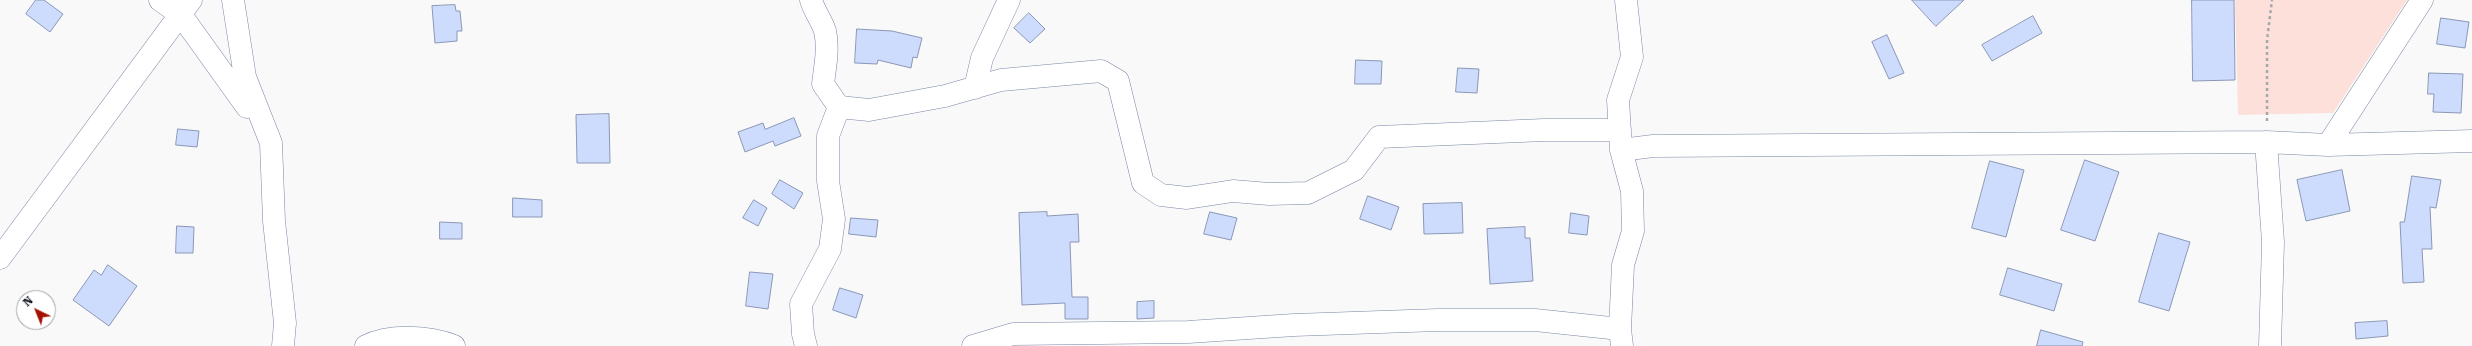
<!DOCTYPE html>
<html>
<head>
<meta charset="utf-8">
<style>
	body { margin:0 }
	#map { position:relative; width:2472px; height:346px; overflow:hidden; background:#f9f9f9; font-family:"Roboto Serif",serif }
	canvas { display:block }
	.north { position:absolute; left:16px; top:290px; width:40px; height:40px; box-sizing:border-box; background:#fff; border:1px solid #9fa1a5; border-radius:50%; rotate:317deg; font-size:11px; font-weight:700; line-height:16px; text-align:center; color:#0f131e }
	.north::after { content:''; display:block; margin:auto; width:14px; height:18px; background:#a41002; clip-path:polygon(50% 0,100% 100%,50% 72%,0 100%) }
</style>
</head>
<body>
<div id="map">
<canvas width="2472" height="346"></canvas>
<div class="north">N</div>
</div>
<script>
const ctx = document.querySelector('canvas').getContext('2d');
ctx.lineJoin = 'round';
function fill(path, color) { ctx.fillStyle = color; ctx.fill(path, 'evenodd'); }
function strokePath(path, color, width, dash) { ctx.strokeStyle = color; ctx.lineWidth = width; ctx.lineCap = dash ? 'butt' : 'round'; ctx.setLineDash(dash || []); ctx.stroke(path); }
const green = new Path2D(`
	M2235 0H2407L2333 113 2238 115Z`);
const building = new Path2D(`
	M36 0H44L63 14 50 32 26 14Z
	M1912 0H1964L1936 26Z
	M2192 0H2234L2235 80 2193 81Z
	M455 5 456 11H460L462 31H457V41L435 43 432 6Z
	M1029 13 1045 29 1030 43 1014 28Z
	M2033 16 2042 33 1992 61 1982 45Z
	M2441 18 2469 22 2465 48 2437 44Z
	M857 29 892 31 922 38 917 58 913 57 911 68 878 60 877 64 855 63Z
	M1887 35 1904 73 1889 79 1872 42Z
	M1356 60 1382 61 1381 84H1355Z
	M1458 68 1479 69 1477 93 1456 92Z
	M2429 73 2463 74 2461 113 2433 112 2434 94H2428Z
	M609 114 610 163H577L576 115Z
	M794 118 801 136 775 146 773 141 745 152 738 132 763 123 765 129Z
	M178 129 199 131 197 147 176 145Z
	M2085 160 2119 172 2095 241 2061 230Z
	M1990 161 2024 170 2006 237 1972 228Z
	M2342 170 2350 211 2306 221 2297 180Z
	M2412 176 2441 180 2436 208 2430 207 2432 249H2422L2424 282 2403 283 2400 222H2404Z
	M780 180 803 193 794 209 772 194Z
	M1368 196 1399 207 1391 230 1360 219Z
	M513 198 542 200V217H513Z
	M754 200 767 208 758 226 743 218Z
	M1462 203 1463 233 1424 234 1423 204Z
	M1047 212V216L1078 214 1079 242H1070L1072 297H1088V319H1065V303L1022 305 1019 213Z
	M1210 212 1237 218 1231 240 1204 234Z
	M1571 213 1589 216 1587 235 1569 233Z
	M851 218 878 220 876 237 849 234Z
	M440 222 462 223V239H440Z
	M177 226 194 227 193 253H176Z
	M1525 227V238H1530L1533 281 1490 284 1487 229Z
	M2159 233 2190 242 2169 311 2139 302Z
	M108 265 137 286 109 326 73 300 94 270 101 275Z
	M2008 268 2062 284 2054 311 2000 295Z
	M750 272 773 274 768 309 746 306Z
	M840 288 863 295 856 318 833 310Z
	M1154 301V318L1137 319V302Z
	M2387 321 2388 336 2356 339 2355 323Z
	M2041 330 2083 342 2082 346H2037Z`);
const path = new Path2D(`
	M2267 121V40L2272 0`);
const street = new Path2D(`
	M160 0 181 15 247 107
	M233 0 245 77 271 143 274 221 285 323 283 346
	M811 0C814 11 822 21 825 31 829 48 825 67 823 84L839 107 869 110 945 96 1001 80 1101 71 1118 81 1143 183 1161 195 1187 198 1233 191 1269 194 1308 193 1354 170 1379 137 1544 130H1620
	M1626 0 1632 57 1618 100 1621 150 1653 146 2266 142 2328 145 2472 141
	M975 88 982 58 1009 0
	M2266 142 2273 242 2270 346
	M2328 145 2422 0
	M0 258 191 0
	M1620 329 1623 265 1633 231 1632 191 1621 150
	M366 346C390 334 429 336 454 346
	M806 346 803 334 801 304 830 249 834 219 828 181V136L839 107
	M973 346 1013 334 1188 332 1294 325 1438 320H1535L1620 329 1622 346`);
fill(green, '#fde0da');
fill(building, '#cddcfd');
strokePath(building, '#8a97b6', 1);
strokePath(street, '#7986a4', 23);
strokePath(path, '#a5a7ab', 2.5, [3, 3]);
strokePath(street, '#fff', 22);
</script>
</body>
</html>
